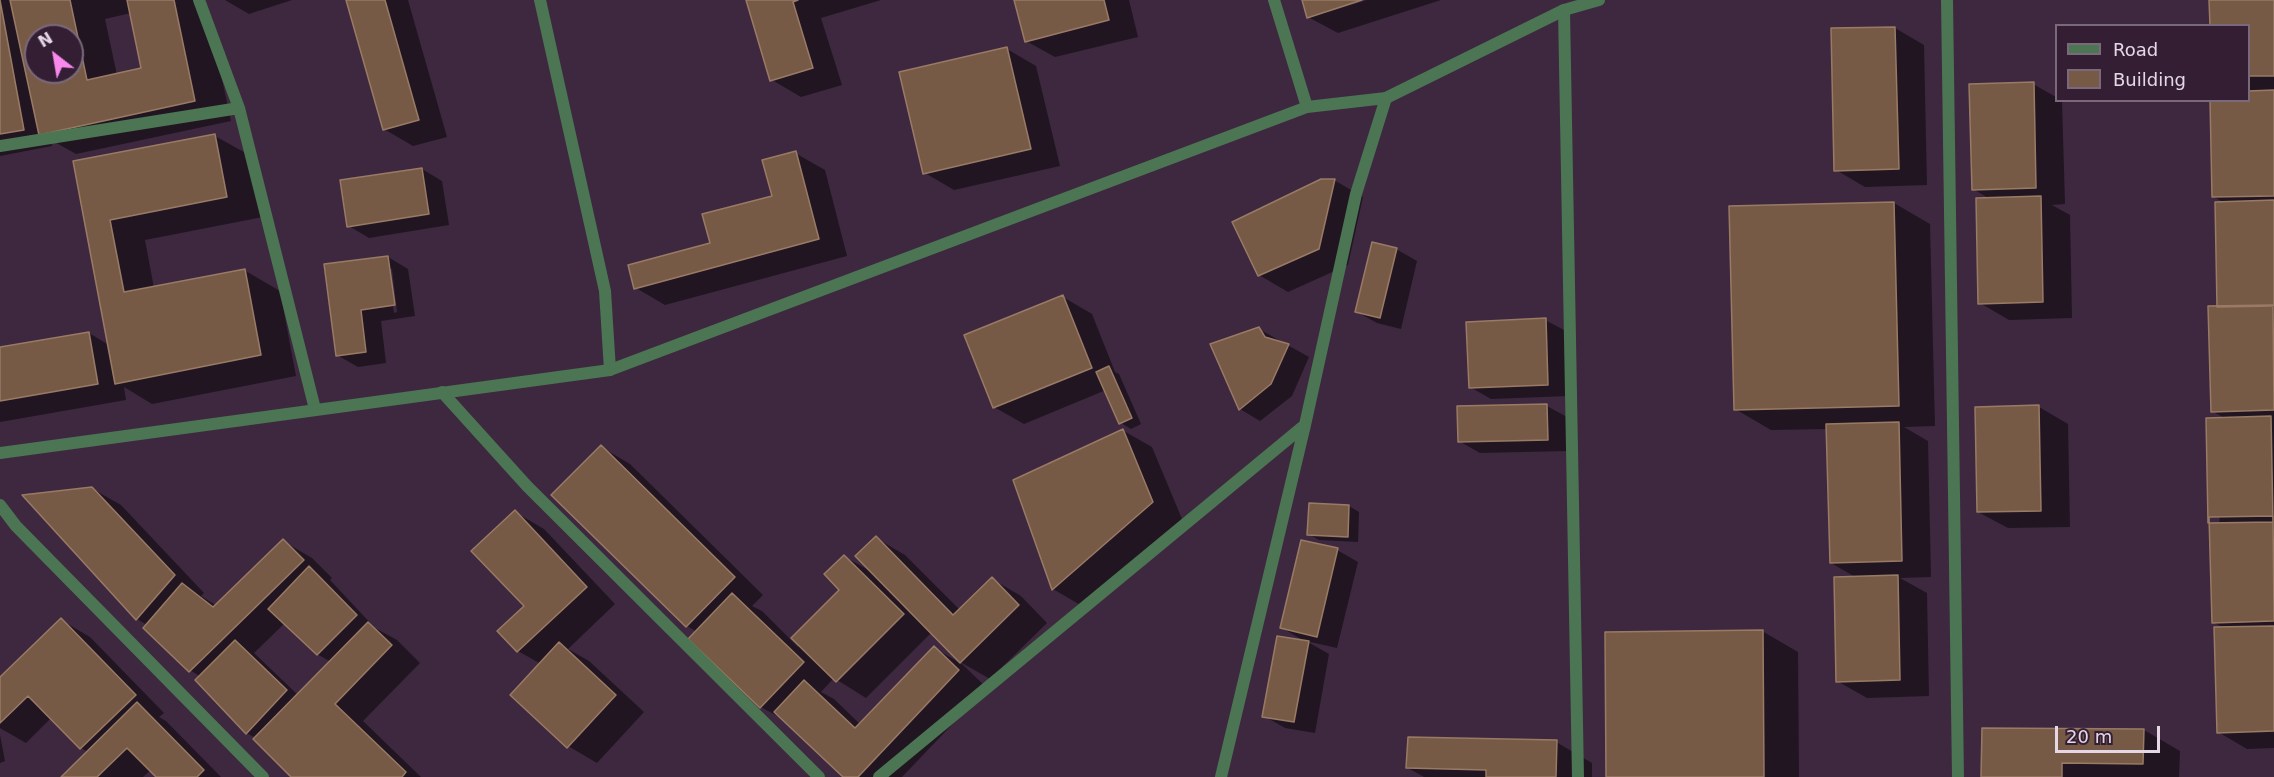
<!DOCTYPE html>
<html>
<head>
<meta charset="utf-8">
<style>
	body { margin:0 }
	#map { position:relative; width:2274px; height:777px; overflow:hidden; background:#3d283f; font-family:"DejaVu Sans",sans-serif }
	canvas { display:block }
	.legend { position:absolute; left:2055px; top:24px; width:195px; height:78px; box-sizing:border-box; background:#331e34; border:2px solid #7a687b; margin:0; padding:8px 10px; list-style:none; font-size:18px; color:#e5d7e6 }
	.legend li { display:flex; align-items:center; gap:12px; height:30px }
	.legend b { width:30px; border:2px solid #7a687b }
	.north { position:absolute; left:24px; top:24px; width:60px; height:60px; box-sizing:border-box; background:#331e34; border:2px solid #7a687b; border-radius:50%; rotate:329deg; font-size:16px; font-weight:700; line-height:24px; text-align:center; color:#e5d7e6 }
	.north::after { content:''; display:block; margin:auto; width:21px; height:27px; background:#f888eb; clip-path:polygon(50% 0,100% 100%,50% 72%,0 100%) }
	.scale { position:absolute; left:2055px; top:726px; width:105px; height:27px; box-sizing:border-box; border:3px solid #e5d7e6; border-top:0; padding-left:8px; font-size:18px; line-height:21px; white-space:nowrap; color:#e5d7e6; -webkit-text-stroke:4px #331e34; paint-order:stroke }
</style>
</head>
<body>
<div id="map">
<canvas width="2274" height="777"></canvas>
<ul class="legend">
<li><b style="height:8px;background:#4b7553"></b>Road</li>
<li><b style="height:16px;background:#775a46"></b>Building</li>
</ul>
<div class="north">N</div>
<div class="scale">20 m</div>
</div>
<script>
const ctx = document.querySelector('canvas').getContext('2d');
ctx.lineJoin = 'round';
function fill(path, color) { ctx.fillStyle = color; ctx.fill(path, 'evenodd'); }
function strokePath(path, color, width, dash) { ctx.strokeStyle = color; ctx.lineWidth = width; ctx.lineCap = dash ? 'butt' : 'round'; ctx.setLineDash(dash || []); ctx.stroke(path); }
const shadow = new Path2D(`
	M0 0H205L231 121 76 154 51 140 52 146 0 156ZM131 13 143 69 117 75 105 19ZM36 36H72V72H36Z
	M225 0H292L249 14Z
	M348 0H408L447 137 413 146 384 129Z
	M747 0H881L821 18 842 85 801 97 772 80Z
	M1016 0H1129L1138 37 1055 57 1026 41Z
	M1303 0H1357L1328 9V12L1367 0H1441L1338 33 1308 17Z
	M2210 0H2274V748L2247 749 2218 732 2224 628 2213 622 2226 419 2212 411 2225 203 2214 197 2248 100V26Z
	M1895 28 1924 45 1927 185 1865 187 1836 170Z
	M1007 49 1036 66 1060 166 954 190 925 173Z
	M2033 84 2056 97V100L2062 101 2065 204 2052 205 2070 215 2072 318 2009 320 1980 303 1990 199 1973 189Z
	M215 136 251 156 263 217 145 240 154 288 244 270 280 291 296 376 152 404 124 387 126 400 0 422V349L89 333 109 345 74 163Z
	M795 153 825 170 847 256 665 305 636 288 712 244 774 197Z
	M422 169 442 181 449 225 369 238 349 226Z
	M1334 180 1363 197 1348 265 1288 292 1259 275Z
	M1894 203 1930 224 1935 426 1904 427 1928 441 1931 577 1900 578 1927 593 1929 696 1867 698 1837 681 1857 578 1831 563 1828 429 1771 430 1735 409Z
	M1396 249 1417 261 1401 329 1377 323 1357 312Z
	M388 257 408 269 415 316 381 321 386 363 358 367 337 355ZM388 269H392L397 312 394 313Z
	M1063 297 1092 314 1115 372 1119 374 1141 424 1131 429 1121 423 1106 390 1024 424 994 407Z
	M1545 320 1566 331 1569 396 1491 399 1470 387Z
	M1259 329 1309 357 1292 396 1260 421 1240 409Z
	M1547 406 1567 417 1569 451 1480 453 1459 441Z
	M2039 407 2068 424 2070 527 2008 528 1978 512Z
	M1122 430 1152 447 1182 519 1082 606 1053 589 1015 480Z
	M601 447 630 464 763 595 752 606 762 611 798 647 842 590 845 557 872 572 876 538 905 555 960 610 992 579 1021 596 1047 623 990 679 962 663 932 632 866 698 834 678 821 692 834 699 861 725 934 648 962 664 987 688 902 777H845L788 722 761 707 697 632 687 626 554 495Z
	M91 488 121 505 204 593 201 596 217 606 283 541 312 558 332 578 330 580 375 628 397 640 420 663 363 721 421 777H293L256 738 246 733 201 677 190 670 147 625 137 619ZM285 623 317 654 331 662 298 695 254 653Z
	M1349 506 1359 512 1358 542 1319 540 1309 534Z
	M515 512 544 529 615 604 568 649 589 661 644 712 597 763 568 746 541 664 518 651 499 631 526 606Z
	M1337 550 1358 562 1337 648 1306 641 1329 654 1315 733 1285 728 1264 716 1306 642 1282 628Z
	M61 620 90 637 164 713 159 717 166 721 221 777H158L151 770 143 777H63L88 752 81 748 51 718 26 743 0 728V679Z
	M1762 631 1798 652 1799 777H1608Z
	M2144 730 2180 751 2179 777H1983Z
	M0 735 5 761 0 763Z
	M1556 742 1592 763V777H1424L1408 768Z`);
const building = new Path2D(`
	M0 0 24 130 0 134Z
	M10 0H70L87 80 141 68 127 0H174L195 101 39 135ZM36 36H72V72H36Z
	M346 0H385L419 120 383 130Z
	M746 0H798L793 2 813 68 770 81Z
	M1014 0H1104L1109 20 1025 42Z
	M1302 0H1362L1307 18Z
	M2209 0H2274V76H2248V26H2210Z
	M1895 27 1899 169 1834 171 1831 28Z
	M1007 47 1031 149 923 174 899 72Z
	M2034 82 2036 188 1972 190 1969 84Z
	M2274 90V196L2212 197 2210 100H2248V91Z
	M215 134 227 197 110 220 124 292 245 269 261 355 115 384 73 161Z
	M796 151 819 239 634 289 628 265 710 243 702 214 772 196 762 160Z
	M422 168 429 214 347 227 340 180Z
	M1321 179H1335L1319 249 1258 276 1232 222Z
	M2041 196 2043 302 1978 304 1976 198Z
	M2274 200V306L2217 307 2215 202Z
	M1894 202 1899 406 1734 410 1729 206Z
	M1372 242 1397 248 1380 318 1355 312Z
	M388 256 395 305 361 310 366 352 336 356 324 264Z
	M1063 295 1092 368 993 408 964 335Z
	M2273 305 2274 410 2211 412 2208 306Z
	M1546 318 1548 385 1469 388 1466 322Z
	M1259 327 1265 337 1289 344 1271 384 1239 410 1210 344Z
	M89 332 98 384 0 401V347Z
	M1109 366 1132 418 1119 424 1096 372Z
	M1547 404 1548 440 1458 442 1457 406Z
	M2039 405 2041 511 1977 512 1975 407Z
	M2271 416 2273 522 2208 523 2206 418Z
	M1899 422 1902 561 1830 563 1826 424Z
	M1123 429 1153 502 1052 590 1013 480Z
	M601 445 735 577 686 627 551 495Z
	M92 487 175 575 136 620 22 495Z
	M1309 503 1349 505 1348 537 1307 535Z
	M515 510 587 587 517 652 497 631 524 606 471 551Z
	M2273 516 2274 621 2212 623 2209 517Z
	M876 536 953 615 992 577 1019 605 960 663 855 556Z
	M283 539 304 560 189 672 143 628 182 583 213 607Z
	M1301 540 1338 548 1317 637 1280 628Z
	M844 555 904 614 836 682 791 638 839 590 824 574Z
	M309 566 357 615 317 655 268 609Z
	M1898 575 1900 680 1836 682 1834 577Z
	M732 593 804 662 760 708 688 639Z
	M61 618 136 695 80 749 28 696 0 723V677Z
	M368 622 392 645 335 704 406 772 402 777H291L253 739Z
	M2274 626V731L2217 733 2214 627Z
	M1763 630 1764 777H1606L1605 632Z
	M1277 636 1309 641 1294 722 1262 717Z
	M235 640 287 690 246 734 195 680Z
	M559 642 616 695 567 748 510 695Z
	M934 646 959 670 858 777H843L774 712 804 680 855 728Z
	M137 702 204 770 197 777H156L127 748 97 777H61Z
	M1982 728 2144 729 2143 764 2062 763V777H1981Z
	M1408 737 1557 740 1556 777H1486V770L1406 768Z`);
const service = new Path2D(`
	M0 505 16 526 263 777`);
const minor = new Path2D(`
	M199 0 239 108 315 409
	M540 0 605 291 610 370
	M1274 0 1307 107
	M1947 0 1958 777
	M1564 10 1578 777
	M0 146 239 108
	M442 392 527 486 819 777
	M879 777 1305 425
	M1221 777 1305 425 1356 194 1386 98`);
const tertiary = new Path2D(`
	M0 453 610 370 1307 107 1386 98 1564 10 1599 0`);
fill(shadow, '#0007');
fill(building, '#775a46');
strokePath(building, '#997a65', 1.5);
strokePath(service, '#4b7553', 12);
strokePath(minor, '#4b7553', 12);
strokePath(tertiary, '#4b7553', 12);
</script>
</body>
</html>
